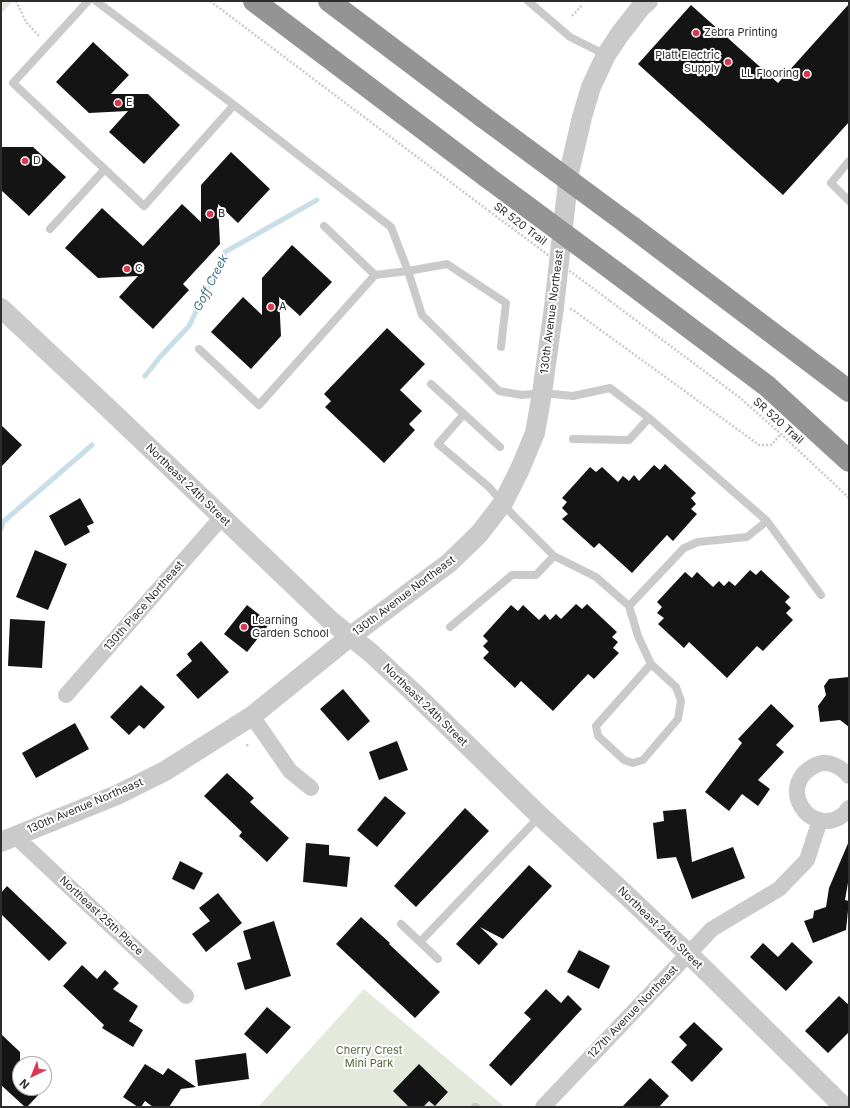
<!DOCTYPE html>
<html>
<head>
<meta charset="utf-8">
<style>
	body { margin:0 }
	#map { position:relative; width:850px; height:1108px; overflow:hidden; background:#fff; font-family:Inter,sans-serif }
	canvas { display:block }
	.frame { position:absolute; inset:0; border:2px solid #2d2d2d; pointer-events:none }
	.north { position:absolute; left:12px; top:1056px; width:40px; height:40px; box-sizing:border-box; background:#fff; border:1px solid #ababab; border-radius:50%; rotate:223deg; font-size:11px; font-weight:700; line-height:16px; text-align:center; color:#2d2d2d }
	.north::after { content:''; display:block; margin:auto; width:14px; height:18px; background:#dd364f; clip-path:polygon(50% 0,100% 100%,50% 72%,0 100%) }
</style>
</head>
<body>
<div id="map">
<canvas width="850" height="1108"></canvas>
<div class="frame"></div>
<div class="north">N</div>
</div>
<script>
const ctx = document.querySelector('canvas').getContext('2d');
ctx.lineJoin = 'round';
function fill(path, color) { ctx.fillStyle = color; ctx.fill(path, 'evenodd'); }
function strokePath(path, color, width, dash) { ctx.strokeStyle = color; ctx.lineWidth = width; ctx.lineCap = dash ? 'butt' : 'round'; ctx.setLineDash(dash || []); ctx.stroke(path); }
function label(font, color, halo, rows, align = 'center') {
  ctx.font = font + ' Inter,sans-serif'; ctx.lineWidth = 4; ctx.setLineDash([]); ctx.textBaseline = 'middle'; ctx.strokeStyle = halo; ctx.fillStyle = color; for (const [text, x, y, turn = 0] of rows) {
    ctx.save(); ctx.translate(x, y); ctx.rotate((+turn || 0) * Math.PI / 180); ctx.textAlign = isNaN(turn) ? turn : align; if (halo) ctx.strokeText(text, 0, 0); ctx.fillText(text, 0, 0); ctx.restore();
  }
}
const green = new Path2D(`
	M1 1H13L1 14Z
	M364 989 505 1107H258Z`);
const stream = new Path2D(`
	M145 376 160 357 189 326 225 252 317 200
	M1 529 3 522 92 445`);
const building = new Path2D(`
	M849 4V122L783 195 638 64 691 5 778 83Z
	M93 42 129 75 111 94H148L180 125 144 164 109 132 128 111 89 113 56 82Z
	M1 147H33L66 177 29 216 1 190Z
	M231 152 270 189 238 223 218 204 220 244 183 284 189 290 153 329 119 297 138 276 98 278 65 248 102 208 143 246 182 204 201 222V185Z
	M292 245 332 282 300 316 279 297 281 336 251 369 211 332 243 297 262 315V278Z
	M387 328 425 364 400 390 422 411 409 424 415 430 384 463 325 407 331 401 324 394Z
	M1 425 22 445 1 467Z
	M665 464 696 493 691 498 696 504 691 509 697 514 673 541 667 535 632 573 599 543 594 548 562 519 568 514 562 508 567 502 562 498 590 467 596 472 602 467 618 482 623 476 629 481 634 475 639 481 654 465 660 470Z
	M80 498 94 523 87 526 90 532 65 546 49 516Z
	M35 550 67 564 48 610 16 597Z
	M750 570 756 575 761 570 790 597 785 602 791 608 786 613 793 620 763 651 757 646 727 678 689 642 684 648 658 624 664 618 657 613 662 607 657 602 685 572 692 578 697 572 713 587 719 581 724 586 729 581 735 586Z
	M576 604 582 609 587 604 617 632 612 637 618 642 613 648 619 653 594 679 588 674 553 711 521 681 515 688 483 658 489 652 483 646 488 641 483 636 511 605 518 611 523 605 539 620 545 614 550 620 556 614 561 619Z
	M247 605 270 623 247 652 224 634Z
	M10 619 45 621 42 668 8 666Z
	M201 641 229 672 198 699 176 675 192 661 187 654Z
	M849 677V727L840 720 820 722 818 706 826 695 824 686 829 679Z
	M141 685 165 707 144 729 139 725 129 735 110 717Z
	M343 689 370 721 348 741 320 709Z
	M771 704 794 726 776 745 784 752 758 780 770 789 758 806 742 794 729 811 705 792 742 743 738 739Z
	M75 723 89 749 36 778 22 753Z
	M397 741 408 770 379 780 369 752Z
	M227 773 254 798 250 802 289 838 267 862 239 836 242 832 204 796Z
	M385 796 406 813 377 847 357 830Z
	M465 808 489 831 416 907 394 886Z
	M686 809 692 862 733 847 745 878 692 899 676 857 657 859 653 823 664 821 663 811Z
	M849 841V877L845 900 849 901 846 930 813 943 804 921 813 918 814 911 826 907 829 888Z
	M306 843 329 845V855L350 857 347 887 303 882Z
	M180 861 203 873 194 890 172 879Z
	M529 865 552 886 503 939 480 927 498 944 479 965 456 944Z
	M7 886 67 943 49 961 1 914V893Z
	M218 893 242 923 206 952 192 934 210 921 199 908Z
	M361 917 390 943 389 944 440 992 415 1018 336 944Z
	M274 921 291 976 245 990 237 963 251 959 243 931Z
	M792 942 813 962 786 991 750 957 763 943 778 957Z
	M579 950 610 966 599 989 567 972Z
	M82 965 97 979 105 970 119 983 113 989 138 1006 129 1021 143 1030 133 1047 102 1028 104 1025 63 986Z
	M546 989 561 1003 568 995 582 1009 511 1086 489 1065 531 1019 524 1013Z
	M839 996 849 1005V1032L828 1053 805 1031Z
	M267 1007 291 1027 267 1054 244 1034Z
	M694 1022 723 1049 692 1082 671 1062 687 1045 679 1037Z
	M1 1034 20 1052V1088H45L27 1107H25L1 1085Z
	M246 1053 249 1079 198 1086 195 1060Z
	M145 1064 163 1075 168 1068 196 1087 181 1089 169 1107H153L145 1101 141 1107H138L123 1097Z
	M419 1064 448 1092 435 1106 429 1101 423 1107H409L393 1091Z
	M650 1078 669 1096 659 1107H622Z`);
const path = new Path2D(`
	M16 1 26 22 39 36
	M210 1 489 211
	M572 16 582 5
	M610 301 739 397 781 434 849 498
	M570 309 573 310 759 445H771L781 434
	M247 746 248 743`);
const service = new Path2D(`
	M88 1 13 83 144 206 234 105
	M96 1 234 105 391 227 408 271 422 315 499 391 522 395 542 393 573 396 610 388 649 418 767 521 821 595
	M528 1 570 37 606 55
	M849 161 831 183 849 201
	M324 226 375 275
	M50 229 104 170
	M199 349 259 405 375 275 408 271 447 264 506 303 501 347
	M431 384 464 414 500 447
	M464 414 438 444 489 487 512 514 554 556 596 577 629 606 638 636 651 664
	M573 439 629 440 649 418
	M629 606 684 548 698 542 747 537 767 521
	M450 627 512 575H536L554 556
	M651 664 676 687 681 701 678 719 643 760 633 763 624 760 598 736 596 726Z
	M401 924 438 959
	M420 942 540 816
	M475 1107H476`);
const minor = new Path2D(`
	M66 695 222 517
	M252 716 290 771 311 788
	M849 776C841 767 828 759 816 765 774 785 810 839 843 815 845 813 847 810 849 808
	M15 836 186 996
	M543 1107 712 929 779 889 807 860 820 820`);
const tertiary = new Path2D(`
	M1 308 108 408 330 620 371 653 414 693 540 816 623 892 700 965 844 1107
	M1 842 117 795 165 771 252 716 351 636 449 563 479 534 503 503 520 469 535 433 542 393 554 307 569 173 582 117 591 87 606 55 620 34 641 7 648 1`);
const motorway = new Path2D(`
	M254 1 487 177
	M329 1 483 117
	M632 227 849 391
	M618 274 767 386 849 461`);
const pathBridge = new Path2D(`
	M489 211 610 301`);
const motorwayBridge = new Path2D(`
	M483 117 632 227
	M487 177 618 274`);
const markers = [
	[696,33,4,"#dd364f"],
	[728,62,4,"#dd364f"],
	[807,74,4,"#dd364f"],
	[118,103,4,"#dd364f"],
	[25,161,4,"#dd364f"],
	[210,214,4,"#dd364f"],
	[127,269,4,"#dd364f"],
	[271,307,4,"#dd364f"],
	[244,627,4,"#dd364f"]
];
const poiNames = [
	["Zebra Printing",704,33],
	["Platt Electric",720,56,"right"],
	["Supply",720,69,"right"],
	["LL Flooring",799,74,"right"],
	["E",126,103],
	["D",33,161],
	["B",218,214],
	["C",135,269],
	["A",279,307],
	["Learning",252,621],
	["Garden School",252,634]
];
const streetNames = [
	["SR 520 Trail",520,224,37],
	["130th Avenue Northeast",552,312,-83],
	["SR 520 Trail",778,421,42],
	["Northeast 24th Street",188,485,44],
	["130th Avenue Northeast",404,596,-37],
	["130th Place Northeast",144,606,-49],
	["Northeast 24th Street",425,705,44],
	["130th Avenue Northeast",85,806,-23],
	["Northeast 25th Place",101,916,43],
	["Northeast 24th Street",660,928,44],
	["127th Avenue Northeast",633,1012,-46]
];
const parkNames = [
	["Cherry Crest",369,1051],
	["Mini Park",369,1064]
];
const waterNames = [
	["Goff Creek",211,283,-63]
];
fill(green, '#e4eadb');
strokePath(stream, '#c8dfe9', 5);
fill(building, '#141414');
strokePath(path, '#cacaca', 2.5, [2, 2]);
strokePath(service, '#cacaca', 8);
strokePath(minor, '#cacaca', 16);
strokePath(tertiary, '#cacaca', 20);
strokePath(motorway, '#949494', 22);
strokePath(pathBridge, '#cacaca', 2.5, [2, 2]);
strokePath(motorwayBridge, '#949494', 22);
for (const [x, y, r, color] of markers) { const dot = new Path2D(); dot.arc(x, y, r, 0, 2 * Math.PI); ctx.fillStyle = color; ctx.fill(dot); strokePath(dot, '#fff', 1.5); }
label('11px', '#2d2d2d', '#fff', poiNames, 'left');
label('11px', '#2d2d2d', '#fff', streetNames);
label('11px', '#53663d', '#fff', parkNames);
label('italic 12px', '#3f738b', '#fff', waterNames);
</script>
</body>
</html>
